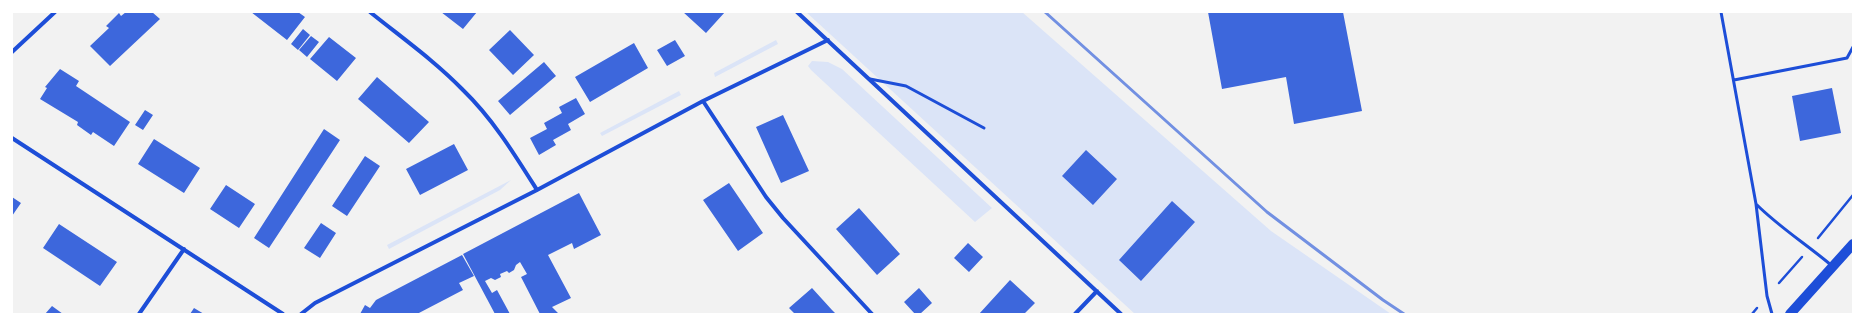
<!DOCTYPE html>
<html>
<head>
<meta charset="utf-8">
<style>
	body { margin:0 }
	#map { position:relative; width:1865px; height:326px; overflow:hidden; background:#f2f2f2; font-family:Rubik,sans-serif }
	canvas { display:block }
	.frame { position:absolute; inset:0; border:13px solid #fff; pointer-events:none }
</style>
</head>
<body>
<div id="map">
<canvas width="1865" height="326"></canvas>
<div class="frame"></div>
</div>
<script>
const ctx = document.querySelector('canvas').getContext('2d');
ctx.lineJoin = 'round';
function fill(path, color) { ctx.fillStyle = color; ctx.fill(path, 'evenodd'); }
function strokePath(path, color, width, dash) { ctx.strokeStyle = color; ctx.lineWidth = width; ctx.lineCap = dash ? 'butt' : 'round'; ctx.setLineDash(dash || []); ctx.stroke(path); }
const green = new Path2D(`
	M806 12H1022L1271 231 1391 314H1135Z
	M776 40 778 44 715 77 714 73Z
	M812 61 828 62 842 69 992 208 975 222 811 70 808 66Z
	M679 91 681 95 602 136 600 133Z
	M511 180 500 190 389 249 387 245Z`);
const building = new Path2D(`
	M126 12H152L160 19 110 66 90 46 109 28 106 26 119 13 121 16Z
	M251 12H298L305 17 287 40Z
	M441 12H477L463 29Z
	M683 12H725L706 33Z
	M1208 12H1343L1362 111 1294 124 1286 77 1222 89Z
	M303 29 310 35 298 50 291 44Z
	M510 30 534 55 513 75 489 50Z
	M311 36 319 42 307 57 299 50Z
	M329 37 356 58 337 81 310 59Z
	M675 40 685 56 667 66 657 50Z
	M634 43 648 68 590 102 575 77Z
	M544 62 556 76 510 115 498 101Z
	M60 69 79 81 76 86 130 122 114 146 93 132 91 135 77 125 78 122 40 99 47 88 45 87Z
	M377 77 429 122 409 143 358 99Z
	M1832 88 1841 133 1800 141 1792 96Z
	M576 98 585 114 568 124 571 130 553 140 556 145 539 155 530 138 547 129 544 123 562 113 559 107Z
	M145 110 153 115 143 130 135 125Z
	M783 115 809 171 781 183 756 127Z
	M324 129 340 140 269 248 254 238Z
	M154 139 200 168 184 193 138 164Z
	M454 144 468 170 420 195 406 169Z
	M1086 150 1117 179 1093 205 1062 176Z
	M365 156 380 166 347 216 332 206Z
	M729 183 763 233 738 251 703 200Z
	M226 185 255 204 239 228 210 209Z
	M579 193 601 235 574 249 572 243 548 255 571 298 552 307 559 314H540L521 277 527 274 520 262 516 265 514 270 509 273 507 271 500 274 501 277 495 280 491 278 485 281 492 293 497 290 510 314H495L463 254Z
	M12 197 21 203 12 216Z
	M1172 201 1195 222 1141 281 1119 260Z
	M859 208 900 254 877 275 836 229Z
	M321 223 336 233 320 258 304 248Z
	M59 224 117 262 100 286 43 248Z
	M968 243 983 257 969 272 954 258Z
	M462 255 474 276 459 283 463 290 417 314H360L365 305 370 308 376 300Z
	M1010 280 1035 303 1024 314H979Z
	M812 288 832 310 836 314H795L789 308Z
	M919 288 932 303 920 314H915L904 302Z
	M52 306 63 314H45Z
	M194 308 204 314H190Z`);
const path = new Path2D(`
	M1818 238 1853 195
	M1779 283 1802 257
	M1752 314 1757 308`);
const service = new Path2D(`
	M1721 12 1756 204C1779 227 1806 244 1831 265
	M870 79 906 86 984 128
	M1734 80 1847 58 1853 47
	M1756 204 1767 296 1772 314`);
const minor = new Path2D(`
	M370 12C401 37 435 61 463 90 493 119 515 155 537 190
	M797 12 1121 314
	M12 52 55 12
	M703 101 766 197 783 218 872 314
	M12 138 283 314
	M139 314 184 249
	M301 314 315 303 537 190 703 101 828 40
	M1075 314 1097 291`);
const primary = new Path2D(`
	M1790 314 1853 244`);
const rail = new Path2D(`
	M1045 12 1267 212 1383 300 1404 314`);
fill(green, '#dbe4f7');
fill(building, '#3d67dc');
strokePath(path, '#1d4ed8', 2.5);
strokePath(service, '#1d4ed8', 3);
strokePath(minor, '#1d4ed8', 4);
strokePath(primary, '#1d4ed8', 10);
strokePath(rail, '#7290e2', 3);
</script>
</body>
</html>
